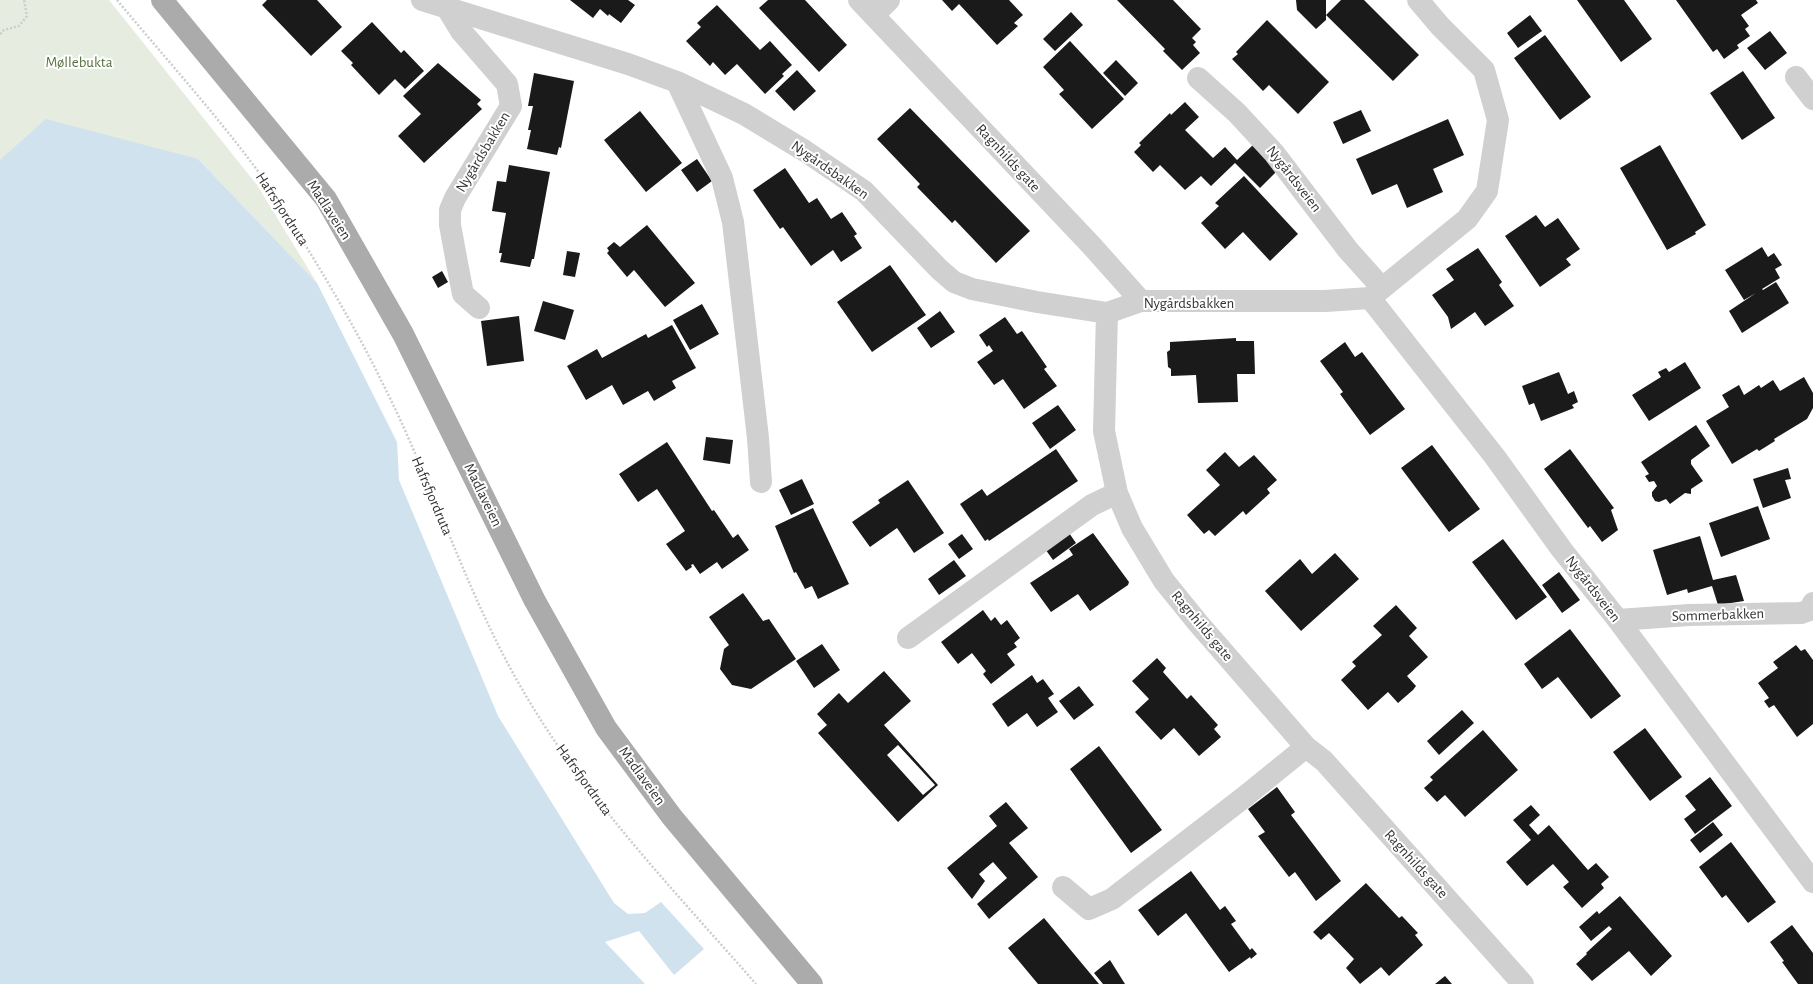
<!DOCTYPE html>
<html>
<head>
<meta charset="utf-8">
<style>
	body { margin:0 }
	canvas { display:block; background:#fff }
</style>
</head>
<body>
<canvas width="1813" height="984"></canvas>
<script>
const ctx = document.querySelector('canvas').getContext('2d');
ctx.lineJoin = 'round';
function fill(path, color) { ctx.fillStyle = color; ctx.fill(path, 'evenodd'); }
function strokePath(path, color, width, dash) { ctx.strokeStyle = color; ctx.lineWidth = width; ctx.lineCap = dash ? 'butt' : 'round'; ctx.setLineDash(dash || []); ctx.stroke(path); }
function label(font, color, halo, rows, align = 'center') {
  ctx.font = font + ' "Alegreya Sans",sans-serif'; ctx.lineWidth = 4; ctx.setLineDash([]); ctx.textBaseline = 'middle'; ctx.strokeStyle = halo; ctx.fillStyle = color; for (const [text, x, y, turn = 0] of rows) {
    ctx.save(); ctx.translate(x, y); ctx.rotate((+turn || 0) * Math.PI / 180); ctx.textAlign = isNaN(turn) ? turn : align; if (halo) ctx.strokeText(text, 0, 0); ctx.fillText(text, 0, 0); ctx.restore();
  }
}
const green = new Path2D(`
	M0 0H109L257 185 317 283 198 159 0 160Z`);
const water = new Path2D(`
	M46 119 198 159 317 283 397 442 399 480 498 716 614 903 628 914 645 913 661 902 704 949 674 975 639 931 605 942 645 984H0V160Z`);
const building = new Path2D(`
	M267 0H317L342 27 311 56 262 5Z
	M570 0H628L635 5 621 23 609 14 608 16 600 9 593 18Z
	M768 0H805L847 45 819 72 759 8Z
	M942 0H1009L1023 15 1014 23 1018 26 997 45 959 4 952 11Z
	M1117 0H1173L1201 29 1192 38 1196 42 1193 45 1200 53 1182 70 1163 51 1165 49Z
	M1296 0H1326V20L1316 29 1297 10Z
	M1341 0H1364L1419 55 1393 81 1326 15Z
	M1577 0H1624L1652 39 1621 62Z
	M1676 0H1756L1758 3 1741 15 1749 26 1745 29 1750 36 1737 45 1739 48 1724 59 1717 49 1713 52Z
	M717 5 760 50 770 41 792 65 782 74 784 76 765 94 737 64 725 75 713 62 710 66 686 41 701 27 697 23Z
	M1071 12 1083 25 1055 51 1043 39Z
	M1530 15 1542 31 1518 48 1507 33Z
	M1267 20 1329 82 1298 114 1269 85 1263 91 1232 59 1238 54 1236 52Z
	M372 22 401 53 404 50 424 71 405 89 395 79 379 95 351 65 353 63 341 51Z
	M1770 31 1787 53 1765 70 1747 48Z
	M1545 35 1591 97 1560 120 1514 58Z
	M1070 41 1124 99 1092 129 1059 94 1064 90 1043 67Z
	M1116 60 1138 83 1125 96 1103 73Z
	M438 63 481 100 477 104 482 109 424 163 398 136 421 114 403 96Z
	M797 70 816 91 794 111 775 91Z
	M1743 71 1775 118 1742 140 1710 93Z
	M534 73 574 81 561 148 559 147 557 155 527 149 531 130H528L533 106H528Z
	M1185 102 1199 117 1185 130 1213 158 1225 147 1237 160 1253 145 1278 170 1260 188 1235 163 1211 186 1201 176 1185 190 1160 165 1153 172 1134 152 1141 145 1139 143 1170 113 1171 115Z
	M910 108 1030 231 996 263 955 220 952 223 917 187 920 184 877 139Z
	M1361 110 1371 131 1343 144 1333 122Z
	M640 111 682 163 646 192 604 140Z
	M1448 119 1464 155 1433 169 1443 192 1407 208 1397 184 1372 195 1356 159Z
	M1660 145 1706 225 1695 232 1696 234 1667 250 1620 168Z
	M697 159 712 181 697 192 681 170Z
	M509 165 550 172 534 259H532L530 267 500 262 502 253H499L506 213 492 211 497 181 506 182Z
	M785 168 809 203 817 198 831 219 842 212 857 234 854 236 862 248 841 262 833 250 811 266 783 227 780 229 753 190Z
	M1244 176 1298 234 1270 261 1243 232 1225 249 1201 223 1219 206 1215 203Z
	M1536 215 1545 227 1558 218 1580 249 1566 259 1571 265 1540 287 1505 236Z
	M647 225 695 283 665 307 634 270 627 277 607 253 609 251 607 248 614 242 620 247Z
	M1762 247 1768 257 1774 253 1782 265 1775 269 1780 278 1762 289 1763 290 1776 282 1789 303 1742 333 1729 311 1756 293 1744 300 1725 270Z
	M1478 248 1502 282 1499 285 1514 306 1485 326 1475 312 1451 329 1448 317 1432 295 1454 280 1446 269Z
	M567 251 580 253 575 277 563 275Z
	M890 265 926 315 872 352 837 302Z
	M442 271 448 282 438 288 432 277Z
	M543 301 574 310 565 340 534 331Z
	M702 304 719 334 690 350 673 320Z
	M940 311 955 332 931 348 917 328Z
	M519 316 524 361 487 366 481 321Z
	M1005 317 1017 334 1022 331 1047 367 1044 369 1057 386 1024 409 1003 379 994 385 977 362 993 351 989 345 987 347 979 335Z
	M672 325 696 368 672 381 676 388 654 401 648 391 623 405 612 385 586 400 567 366 597 349 602 358 646 334 648 338Z
	M1236 338V341H1254L1255 374H1237L1238 402 1198 403 1196 375 1171 376V369L1168 367 1167 352 1170 350V342Z
	M1345 342 1355 357 1362 352 1405 409 1370 435 1340 394 1343 392 1320 361Z
	M1685 362 1701 388 1649 421 1632 395 1661 377 1658 372 1666 368 1669 372Z
	M1559 372 1568 394 1574 391 1578 402 1572 405 1574 408 1541 421 1534 403 1529 405 1522 386Z
	M1804 377 1813 393V408L1807 419 1774 439 1775 441 1759 451 1757 449 1732 464 1706 421 1729 407 1722 395 1739 385 1744 395 1759 385 1761 388 1773 380 1780 391Z
	M1058 405 1076 430 1050 449 1032 423Z
	M1696 425 1710 446 1691 460V464L1703 481 1691 489V494L1685 493 1670 504 1666 499 1659 502 1655 501 1652 496V492L1657 486 1654 481 1649 482 1645 476 1649 474 1641 462Z
	M706 437 733 440 730 464 703 460Z
	M667 442 712 511 714 510 733 538 738 534 749 550 722 569 717 562 700 574 693 564 691 565 692 567 686 571 666 544 685 531 657 489 638 502 619 474Z
	M1432 445 1480 509 1449 532 1401 468Z
	M1056 449 1078 481 989 541 988 539 985 541 960 504 982 489 987 496Z
	M1570 449 1614 508 1611 510 1618 530 1602 542 1590 526 1588 528 1544 469Z
	M1225 452 1239 467 1254 455 1277 480 1267 489 1270 493 1246 515 1243 511 1215 536 1209 530 1204 534 1187 515 1220 485 1206 470Z
	M1788 468 1791 479 1785 480 1791 498 1763 508 1753 479Z
	M802 479 814 504 791 515 779 490Z
	M908 480 944 533 914 553 897 528 870 547 852 522 880 503 878 500Z
	M1758 506 1770 539 1721 557 1709 523Z
	M813 508 849 584 818 599 812 586 805 589 796 572 794 573 775 526Z
	M1067 530 1076 543 1053 560 1043 546Z
	M1093 533 1129 582 1128 585 1090 611 1078 594 1051 612 1030 583 1073 555 1069 549Z
	M962 534 973 549 959 559 948 544Z
	M1700 536 1713 580 1736 575 1744 601 1718 605 1712 586 1688 593 1687 589 1667 595 1653 550Z
	M1503 539 1547 597 1516 620 1472 562Z
	M1335 553 1359 579 1301 631 1265 591 1300 559 1312 574Z
	M954 560 966 576 939 595 928 579Z
	M1559 572 1580 600 1562 613 1542 585Z
	M743 593 763 621 769 619 796 659 751 689 732 685 720 669 724 649 729 645 709 617Z
	M1396 605 1417 628 1409 636 1428 657 1407 676 1416 686 1413 690 1398 703 1388 692 1368 710 1341 680 1356 666 1352 662 1382 635 1373 626Z
	M983 610 991 621 995 617 1001 625 1007 620 1020 638 1014 643 1017 647 1007 654 1015 665 991 684 983 674 986 671 972 653 958 664 941 642Z
	M1570 629 1621 696 1591 719 1558 677 1542 689 1524 664Z
	M822 644 840 670 814 688 796 661Z
	M1796 645 1801 651 1805 649 1813 660V724L1797 737 1774 705 1769 708 1764 701 1769 698 1758 683 1778 668 1773 662Z
	M1157 658 1166 668 1163 672 1187 699 1191 695 1218 725 1214 729 1221 737 1199 756 1174 728 1161 740 1135 712 1149 699 1132 681Z
	M884 671 911 701 884 725 938 785 898 822 818 733 827 725 817 714 839 693 848 703ZM898 745 935 785 923 795 887 755Z
	M1032 675 1037 683 1043 679 1054 694 1048 698 1058 712 1037 727 1027 713 1008 727 992 704Z
	M1079 686 1094 705 1074 720 1059 701Z
	M1462 710 1474 723 1439 755 1427 741Z
	M1645 728 1682 777 1650 801 1613 752Z
	M1483 730 1518 770 1465 817 1445 795 1437 802 1424 788 1433 780 1430 777Z
	M1099 746 1162 830 1131 853 1070 769Z
	M1710 777 1732 806 1695 834 1684 819 1696 810 1685 796Z
	M1277 787 1295 812 1291 815 1341 881 1316 901 1295 872 1289 877 1258 836 1265 832 1248 809Z
	M1006 802 1028 828 1009 843 1038 877 989 919 977 904 1007 878 993 862 979 874 985 881 972 899 947 868 997 826 989 816Z
	M1531 805 1540 815 1529 825 1538 835 1549 825 1588 870 1596 863 1609 877 1601 884 1604 888 1582 908 1563 887 1569 882 1553 864 1527 886 1506 862 1531 840 1513 820Z
	M1713 822 1723 835 1700 853 1690 840Z
	M1731 842 1776 902 1748 923 1726 895 1722 898 1699 867Z
	M1191 871 1220 910 1225 906 1236 921 1231 924 1250 950 1252 948 1257 954 1251 959 1250 957 1229 972 1186 913 1158 936 1138 910Z
	M1366 883 1399 918 1402 916 1418 933 1415 935 1423 945 1389 976 1381 967 1360 984 1346 968 1354 959 1329 933 1321 940 1313 932Z
	M1620 896 1672 956 1651 976 1629 951 1592 981 1576 964 1587 954 1586 953 1612 929 1609 926 1591 941 1579 927 1597 911 1599 914Z
	M1044 918 1099 984H1038L1008 948Z
	M1792 925 1813 953V984H1798L1782 962 1784 961 1770 942Z
	M1110 960 1125 984H1103L1094 973Z
	M1445 976 1452 984H1435Z`);
const path = new Path2D(`
	M117 0C165 58 216 114 260 174 272 190 282 208 292 224 325 276 356 329 383 384 432 481 464 587 518 682 581 794 672 888 756 984
	M0 34 4 30 19 26 27 16 24 0`);
const minor = new Path2D(`
	M422 0 628 64 677 82 744 114 805 151 864 191 939 269 954 282 972 289 1037 302 1107 313 1141 301H1325L1370 298 1467 219 1487 191 1498 120 1484 70 1440 26 1418 0
	M859 0 1091 245 1141 301
	M447 8 461 31 507 84 511 106 455 198 450 210V225L457 263 463 294 479 308
	M874 15 889 0
	M1796 77 1813 99
	M1198 78 1237 113 1274 153 1348 250 1382 288
	M677 82 722 178 733 222 758 438 761 482
	M1370 298 1495 457 1562 550 1618 620 1813 882
	M1107 313 1104 431 1117 493 1132 528 1164 581 1198 623 1306 747 1324 761 1523 984
	M1618 620 1689 615 1801 613 1810 610 1813 603
	M908 638 1092 505 1117 493
	M1063 887 1089 909 1112 899 1243 798 1306 747`);
const major = new Path2D(`
	M162 0 326 199 403 334 535 601 606 728 672 817 812 984`);
const parkNames = [
	["Møllebukta",79,62]
];
const streetNames = [
	["Nygårdsbakken",483,152,-59],
	["Ragnhilds gate",1008,158,47],
	["Nygårdsbakken",830,170,35],
	["Nygårdsveien",1294,179,52],
	["Hafrsfjordruta",282,209,57],
	["Madlaveien",329,210,57],
	["Nygårdsbakken",1189,303],
	["Madlaveien",483,495,64],
	["Hafrsfjordruta",432,496,67],
	["Nygårdsveien",1593,589,52],
	["Sommerbakken",1718,615,-2],
	["Ragnhilds gate",1202,626,50],
	["Madlaveien",642,776,54],
	["Hafrsfjordruta",584,780,54],
	["Ragnhilds gate",1416,864,48]
];
fill(green, '#e6ecdf');
fill(water, '#cfe2ee');
fill(building, '#1a1a1a');
strokePath(path, '#cdcdcd', 2.5, [2, 2]);
strokePath(minor, '#d0d0d0', 22);
strokePath(major, '#ababab', 22);
label('15px', '#56703f', '#fff', parkNames);
label('15px', '#333', '#fff', streetNames);
</script>
</body>
</html>
